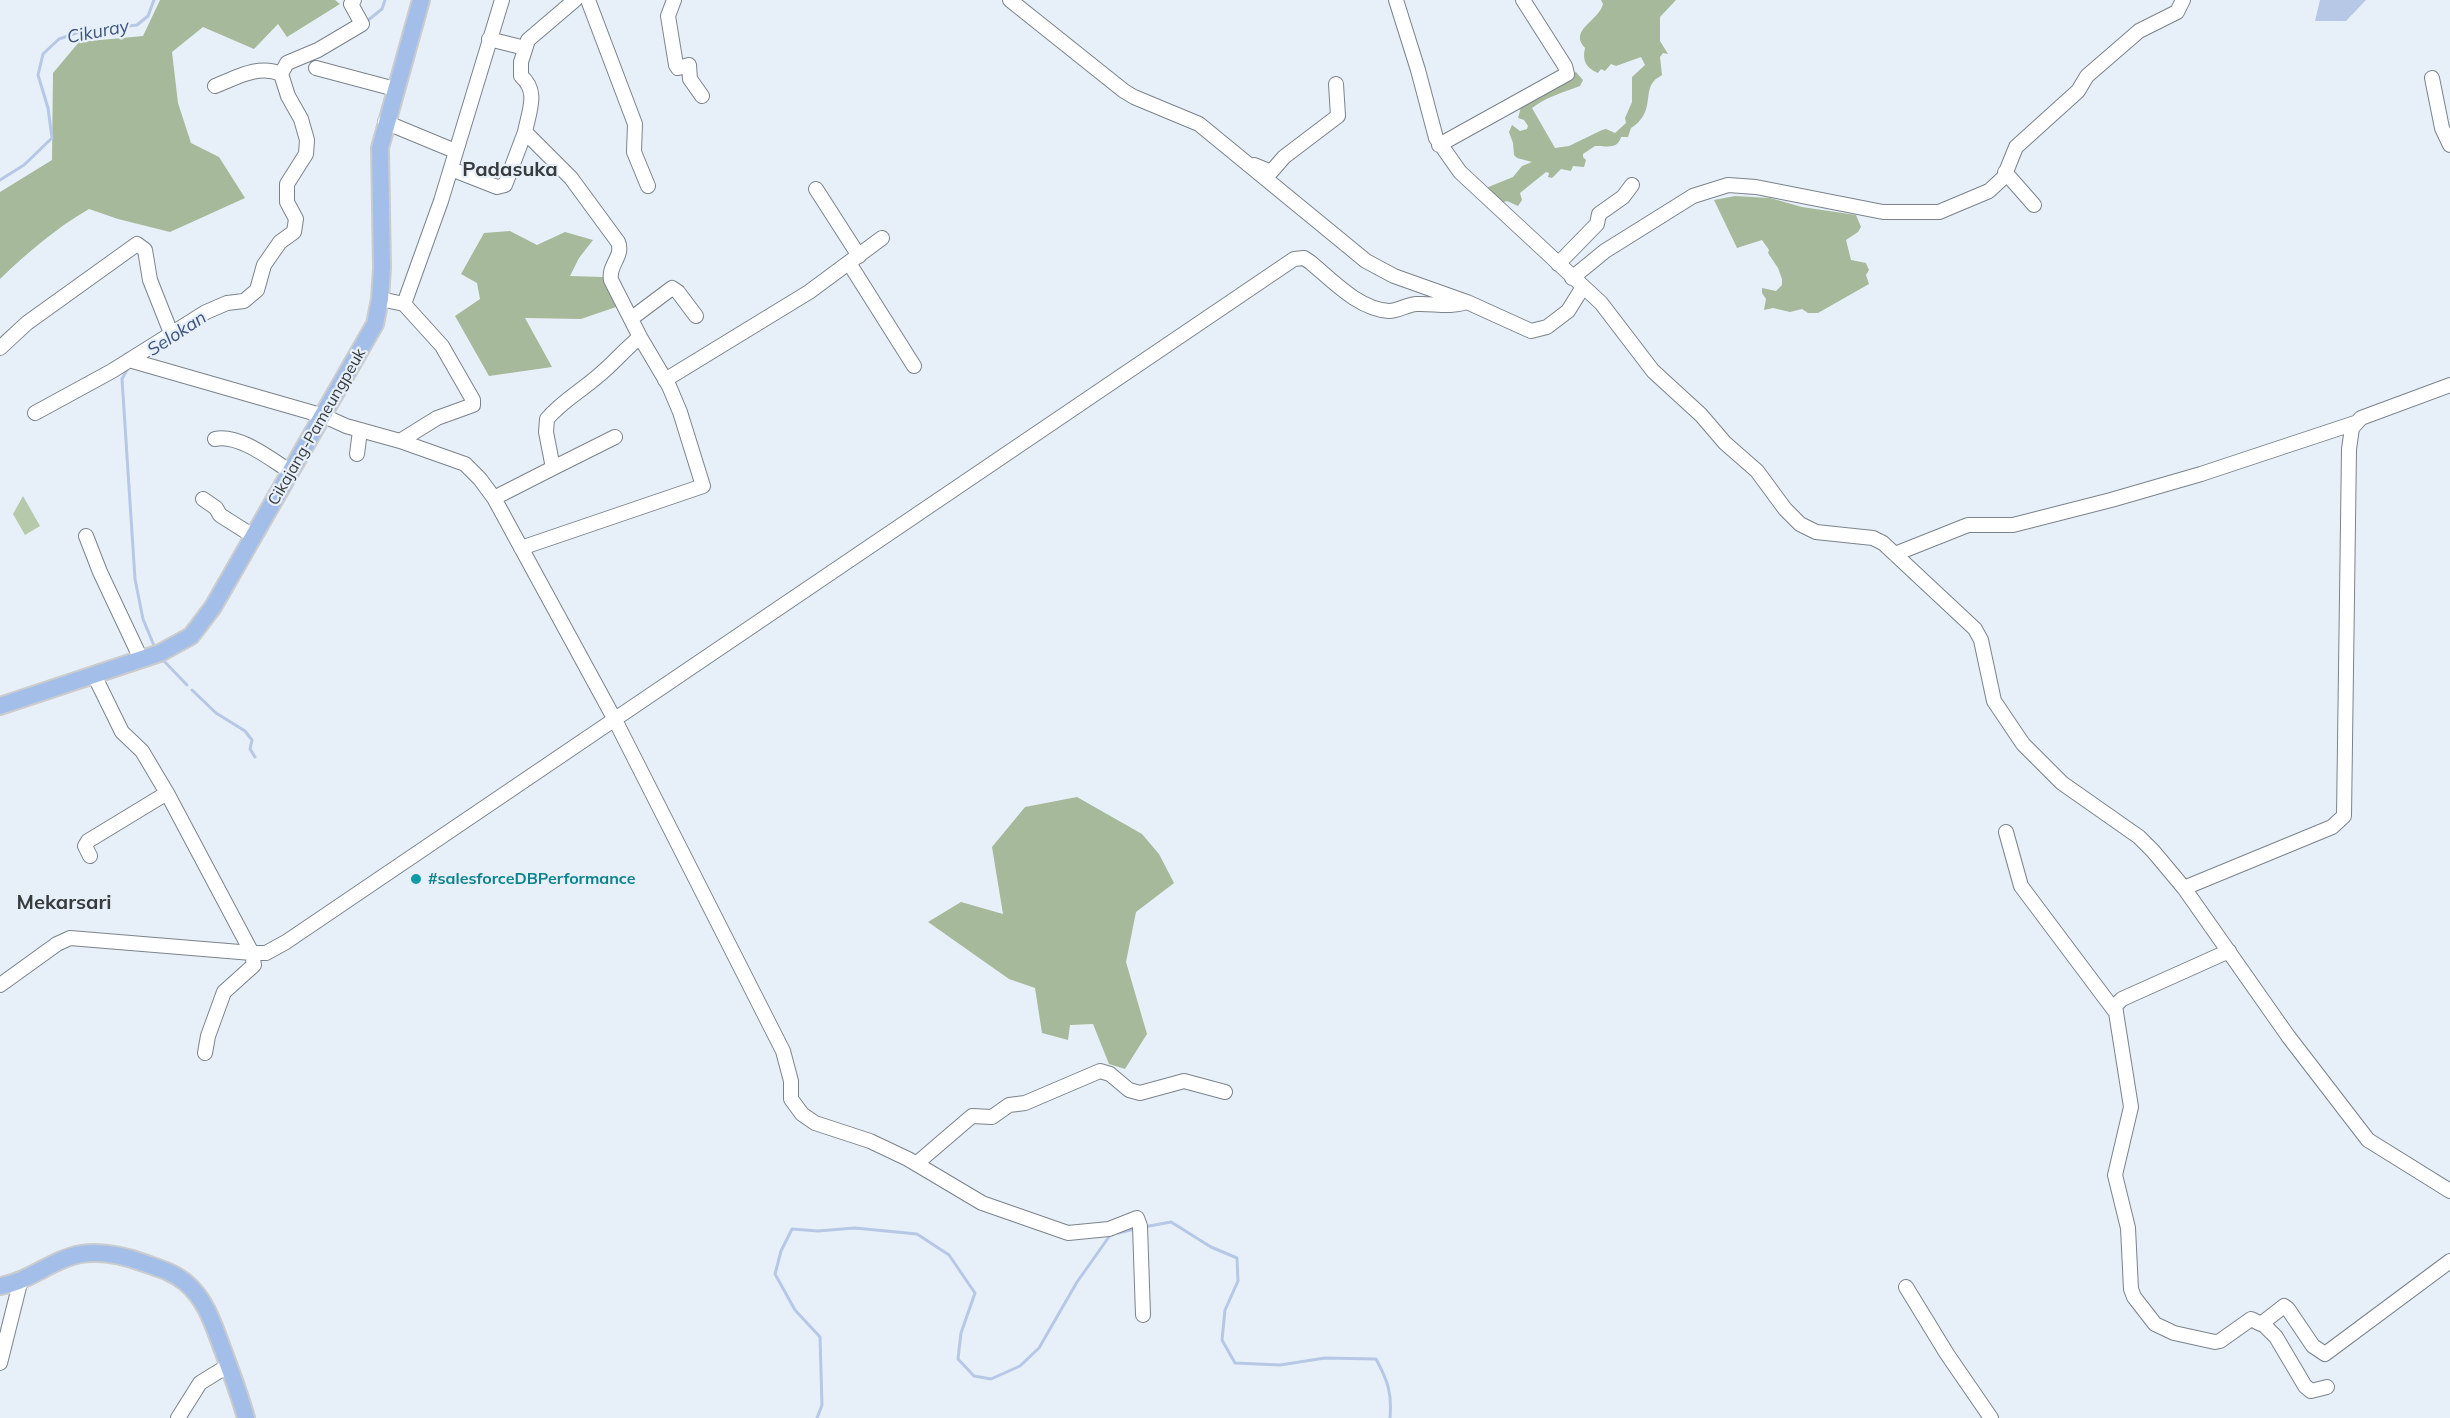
<!DOCTYPE html>
<html>
<head>
<meta charset="utf-8">
<style>
	body { margin:0 }
	canvas { display:block; background:#e7f0f9 }
</style>
</head>
<body>
<canvas width="2450" height="1418"></canvas>
<script>
const ctx = document.querySelector('canvas').getContext('2d');
ctx.lineJoin = 'round';
function fill(path, color) { ctx.fillStyle = color; ctx.fill(path, 'evenodd'); }
function strokePath(path, color, width, dash) { ctx.strokeStyle = color; ctx.lineWidth = width; ctx.lineCap = dash ? 'butt' : 'round'; ctx.setLineDash(dash || []); ctx.stroke(path); }
function label(font, color, halo, rows, align = 'center') {
  ctx.font = font + ' Mulish,sans-serif'; ctx.lineWidth = 4.5; ctx.setLineDash([]); ctx.textBaseline = 'middle'; ctx.strokeStyle = halo; ctx.fillStyle = color; for (const [text, x, y, turn = 0] of rows) {
    ctx.save(); ctx.translate(x, y); ctx.rotate((+turn || 0) * Math.PI / 180); ctx.textAlign = isNaN(turn) ? turn : align; if (halo) ctx.strokeText(text, 0, 0); ctx.fillText(text, 0, 0); ctx.restore();
  }
}
const green = new Path2D(`
	M23 496 40 526 25 535 13 514Z`);
const forest = new Path2D(`
	M160 0H335L340 4 287 37 278 24 254 49 203 27 172 52 178 103 191 143 219 157 245 198 170 232 118 219 89 209C56 228 27 253 0 279V192L52 160 53 73 79 42 143 36Z
	M1601 0H1676L1660 17V41L1668 54 1663 53 1660 57 1662 75C1660 77 1656 78 1654 81 1643 93 1655 113 1631 128L1628 137H1621C1617 151 1605 145 1595 146L1583 154V157L1586 160 1584 167 1573 166 1571 171 1561 169 1552 178 1548 177 1549 173 1546 172 1520 193 1522 200 1518 206 1507 201 1498 204 1481 190 1513 177 1522 166 1532 162 1517 158 1514 155 1513 143 1509 132 1512 125 1520 131 1527 129 1528 126 1524 120 1518 118 1521 107 1571 74 1576 72 1583 80 1580 86C1564 92 1546 97 1532 108L1555 148 1569 146 1602 130 1606 129 1615 133 1626 123 1625 118 1632 102V77L1645 65 1641 57 1616 66 1611 64 1605 71 1601 69 1598 73C1586 68 1582 61 1585 48 1568 30 1599 21 1603 4Z
	M1735 196 1770 198 1802 207 1856 215 1861 227 1858 232 1846 240 1851 260 1866 263 1869 270 1866 275 1869 284 1818 313H1808L1802 309 1790 312 1773 308 1764 310 1766 299 1762 293V288L1776 291 1782 285V279L1778 268 1768 253 1769 250 1762 240 1737 248 1714 200Z
	M510 231 537 245 565 232 593 240 579 258 570 276 603 277 616 307 581 319 525 318 552 367 489 376 455 316 480 299 477 283 461 274 484 233Z
	M1077 797 1142 834 1159 854 1174 883 1136 912 1126 962 1147 1034 1125 1069 1109 1064 1093 1024 1070 1025 1068 1040 1042 1033 1035 988 1009 979 928 922 961 902 1003 914 992 847 1025 807Z`);
const water = new Path2D(`
	M2320 0H2366L2346 21H2315Z`);
const stream = new Path2D(`
	M367 21 382 9 385 0
	M0 180 24 165 52 138 48 108 38 75 43 54 59 39 79 32 137 25 148 16 154 0
	M128 368 122 379 135 579 143 619 155 648
	M161 658 187 685
	M192 690 216 713 245 731 252 740 250 749 255 757
	M1144 1227 1171 1222 1211 1247 1237 1258 1238 1281 1225 1310 1222 1340 1235 1363 1280 1365 1325 1358 1376 1359C1388 1381 1392 1393 1390 1418
	M1118 1233 1135 1229
	M817 1418 822 1405 820 1337 795 1310 775 1274 781 1251 792 1229 818 1231 855 1228 917 1234 949 1255 975 1293 961 1333 958 1359 974 1376 991 1379 1020 1366 1039 1348 1077 1282 1111 1234`);
const minor = new Path2D(`
	M575 0 528 40 521 62V76C539 91 529 111 525 132L571 178 618 242C624 256 608 265 611 280L640 337
	M588 0 635 124 634 152 648 186
	M674 0 668 16 676 65 678 68 689 65 690 79 702 96
	M1010 0 1124 91 1134 97 1199 124 1366 261 1394 276 1467 302 1531 331 1547 327 1568 311 1583 287
	M1396 0 1418 70 1436 138 1460 172 1601 303 1653 371 1701 415 1725 443 1757 471 1785 509 1800 524 1816 532 1873 538 1883 543 1975 629 1981 640 1994 701 2023 744 2062 783 2139 837 2153 851 2184 888 2288 1036 2368 1140 2450 1191
	M489 39 525 48
	M316 68 395 89
	M2432 78 2442 128 2450 145
	M215 86C236 78 258 64 281 74
	M385 122 455 151
	M1439 145 1567 74 1565 66 1523 0
	M1254 165 1271 172 1284 157 1338 116 1336 84
	M451 169 497 187 505 185 525 132
	M2005 172 2034 205
	M816 189 859 256
	M849 263 914 366
	M1558 264 1597 224 1599 214 1623 197 1632 185
	M1572 278 1605 251 1693 196 1728 185 1756 187 1883 212H1939L1989 191 2004 177 2016 147 2078 91 2087 76 2139 31 2177 12 2183 0
	M380 299 404 304 442 346 473 400V405L437 418 400 441
	M404 304 441 201 502 0
	M632 318 672 288 678 292 696 316
	M0 348 27 323 137 244 145 250 150 280 171 333
	M129 360 324 416 346 426 400 441 465 464 480 479 494 498 615 720 783 1051 791 1081V1099L802 1114 815 1123 870 1141 908 1159 982 1203 1068 1233 1109 1229 1137 1218 1140 1226 1143 1315
	M665 380 809 292 882 238
	M35 413 112 371 206 312 227 303 244 301 257 290 264 265 280 242 294 232 296 219 287 202V184L306 154 307 140 301 119 288 96 281 74 287 63 318 50 362 24 351 4 354 0
	M215 439C238 433 272 460 291 472
	M357 454 360 431
	M553 468 615 437
	M494 498 553 468 546 432 547 419C562 401 581 391 598 376 613 364 625 349 640 337L669 386 680 412 703 486 521 548
	M203 499 216 508 220 515 253 536
	M86 536 100 572 141 659
	M1895 554 1968 525H2013L2111 500 2201 474 2355 423
	M94 675 122 732 142 751 167 793 252 953 254 965 224 992 208 1036 205 1053
	M2006 832 2021 886 2114 1010
	M90 856 85 846 88 841 167 793
	M2184 888 2332 827 2344 816 2349 449 2352 428 2361 418 2450 385
	M2229 951 2122 999 2115 1006 2131 1107 2115 1175 2128 1228 2131 1289 2134 1297 2155 1324 2174 1333 2215 1342 2220 1341 2251 1319 2261 1324 2284 1306 2288 1309 2313 1346 2325 1354 2450 1261
	M0 985 57 944 70 938 252 953H266L286 942 1294 259 1304 258 1310 262C1332 280 1358 309 1389 311 1398 311 1406 305 1416 304 1434 303 1449 308 1467 302
	M916 1164 972 1116 992 1117 1009 1105 1025 1103 1100 1071 1110 1074 1129 1090 1140 1093 1184 1081 1225 1092
	M1906 1287 1947 1354 1991 1418
	M2262 1323 2276 1337 2305 1386 2311 1391 2327 1387
	M0 1363 21 1279
	M178 1418 200 1383 229 1365`);
const major = new Path2D(`
	M0 706 160 653 191 636 213 607 375 324 380 299 382 268 380 148 421 0
	M0 1286C29 1282 52 1259 81 1254 101 1251 125 1256 144 1263 158 1268 173 1272 185 1282 207 1300 214 1327 224 1353 232 1375 240 1396 246 1418`);
const markers = [
	[416,879,6,"#0f9aa8"]
];
const streetNames = [
	["Cikajang-Pameungpeuk",317,427,-60]
];
const cultureNames = [
	["#salesforceDBPerformance",428,879]
];
const waterNames = [
	["Cikuray",98,32,-11],
	["Selokan",177,334,-33]
];
const quarterNames = [
	["Padasuka",510,170],
	["Mekarsari",64,903]
];
fill(green, '#b6c9aa');
fill(forest, '#a6b99a');
fill(water, '#b7c7e6');
strokePath(stream, '#b7c7e6', 3);
strokePath(minor, '#7b838b', 16);
strokePath(major, '#cbcccd', 20);
strokePath(minor, '#fff', 14);
strokePath(major, '#a4beea', 16);
for (const [x, y, r, color] of markers) { const dot = new Path2D(); dot.arc(x, y, r, 0, 2 * Math.PI); ctx.fillStyle = color; ctx.fill(dot); strokePath(dot, '#e7f0f9', 2); }
label('16px', '#383c3f', '#e7f0f9', streetNames);
label('bold 16px', '#0d838f', '#e7f0f9', cultureNames, 'left');
label('italic 18px', '#3d547f', '#e7f0f9', waterNames);
label('bold 20px', '#383c3f', '#e7f0f9', quarterNames);
</script>
</body>
</html>
